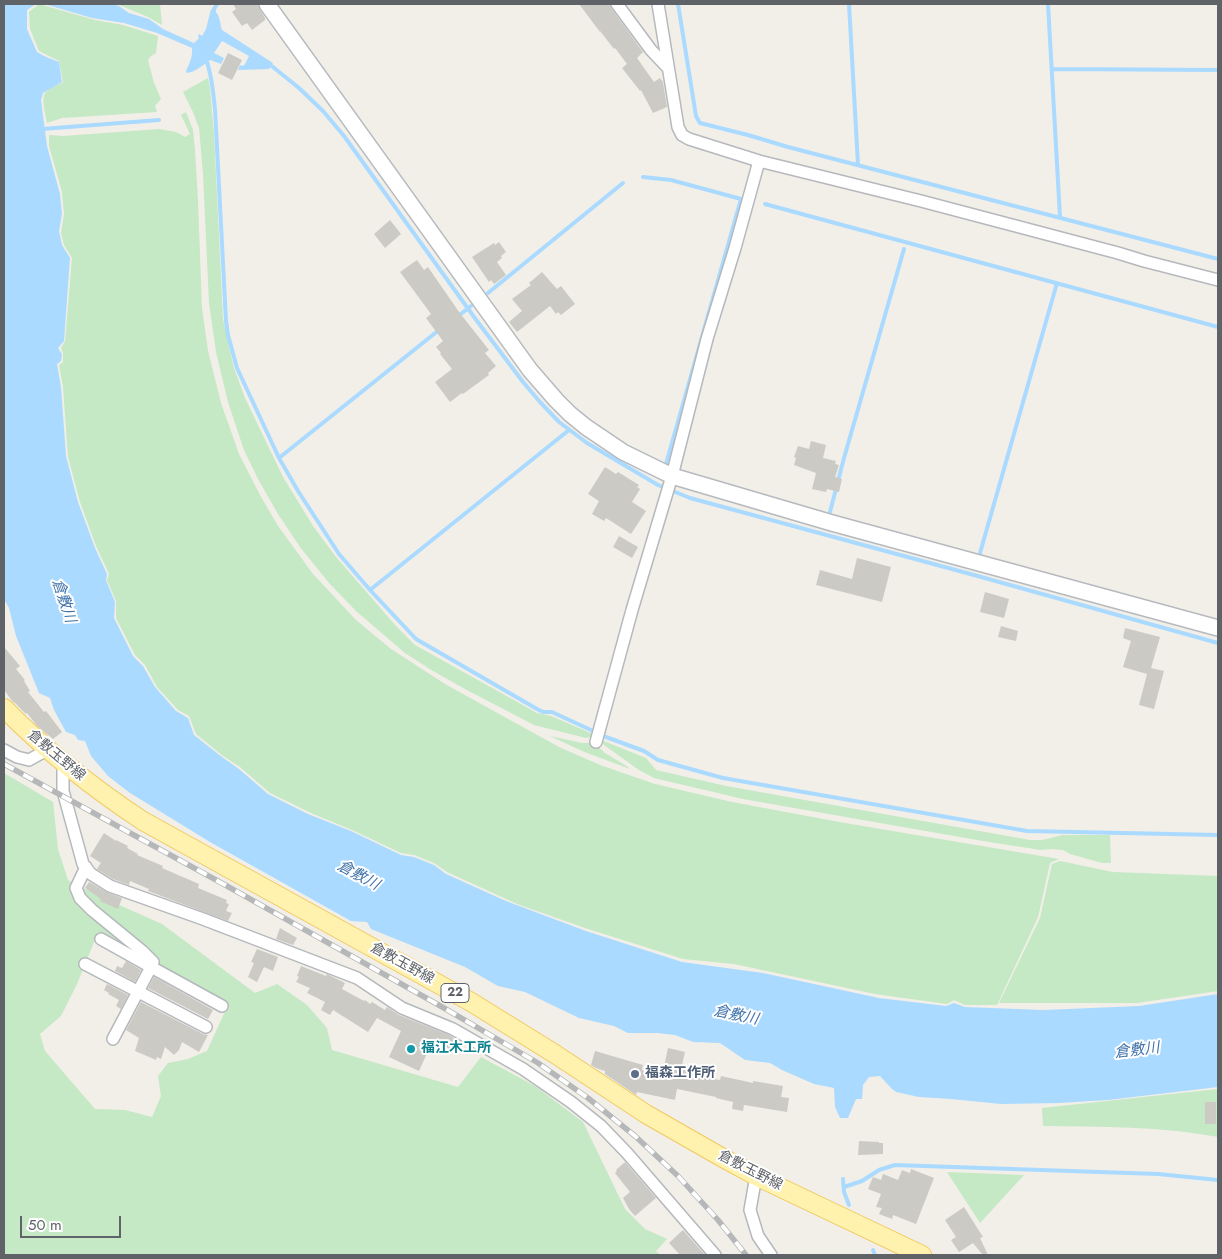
<!DOCTYPE html>
<html>
<head>
<meta charset="utf-8">
<style>
	body { margin:0 }
	#map { position:relative; width:1222px; height:1259px; overflow:hidden; background:#f1efe8; font-family:Jost,sans-serif }
	canvas { display:block }
	.frame { position:absolute; inset:0; border:5px solid #5f6368; pointer-events:none }
	.scale { position:absolute; left:20px; top:1216px; width:101px; height:22px; box-sizing:border-box; border:2px solid #5f6368; border-top:0; padding-left:6px; font-size:15px; line-height:18px; white-space:nowrap; color:#5f6368; -webkit-text-stroke:4px #fff; paint-order:stroke }
</style>
</head>
<body>
<div id="map">
<canvas width="1222" height="1259"></canvas>
<div class="frame"></div>
<div class="scale">50 m</div>
</div>
<script>
const ctx = document.querySelector('canvas').getContext('2d');
ctx.lineJoin = 'round';
function fill(path, color) { ctx.fillStyle = color; ctx.fill(path, 'evenodd'); }
function strokePath(path, color, width, dash) { ctx.strokeStyle = color; ctx.lineWidth = width; ctx.lineCap = dash ? 'butt' : 'round'; ctx.setLineDash(dash || []); ctx.stroke(path); }
function label(font, color, halo, rows, align = 'center') {
  ctx.font = font + ' Jost,"Noto Sans JP",sans-serif'; ctx.lineWidth = 4; ctx.setLineDash([]); ctx.textBaseline = 'middle'; ctx.strokeStyle = halo; ctx.fillStyle = color; for (const [text, x, y, turn = 0] of rows) {
    ctx.save(); ctx.translate(x, y); ctx.rotate((+turn || 0) * Math.PI / 180); ctx.textAlign = isNaN(turn) ? turn : align; if (halo) ctx.strokeText(text, 0, 0); ctx.fillText(text, 0, 0); ctx.restore();
  }
}
const green = new Path2D(`
	M39 4 95 20 123 25 158 36 156 53 151 56 148 60 154 83 161 99 155 106 157 112 62 118 47 123C46 116 41 99 45 93 49 88 58 85 63 82L59 61 39 51 30 29 29 12Z
	M117 4H160L162 25 148 17Z
	M208 78 210 89 214 134 223 319 234 368 245 398 283 477 313 526 336 557 396 626 415 645 537 713 551 716 593 734 591 737 586 738 534 725 465 689 433 671 405 653 356 611 329 583 300 547 278 514 258 479 244 450 228 402 216 352 209 303 203 174 199 128 193 112 183 92Z
	M186 112 193 130 195 150 198 201 202 308 208 351 221 403 239 454 260 495 278 526 313 574 356 620 391 649 445 684 559 747 600 765 655 784 732 802 845 823 1059 859 1050 863 1038 917 997 1005H965L954 1000 947 1004 875 994 734 964 683 959 585 928 517 904 447 872 434 863 414 855 401 853 352 830 311 813 270 793 240 767 223 756 196 734 189 716 178 710 157 687 145 665 135 655 116 618V601L107 580 109 574 96 546 80 502 68 457 63 387 59 365 63 362V353L61 348 65 341 72 258 64 245 61 233 64 214 62 192 49 146V135L63 136 159 129 176 132 185 137 190 134 181 115Z
	M550 736 582 743H594L605 753 625 765 630 769 582 751Z
	M601 740 646 758 656 770 726 786 1030 840H1042L1063 835H1110L1111 863H1102L1070 854 1063 850 1051 849 1041 850 983 841 743 799 654 778 639 770 604 745Z
	M4 773 53 802 58 849 68 880 99 896 162 924 255 993 277 984 307 1005 327 1028 332 1050 458 1087 481 1057 535 1086 583 1122 625 1209 645 1229 667 1239 656 1251 660 1255H4ZM98 932 228 1005 207 1051 188 1059 168 1063 158 1076 161 1096 152 1117 125 1110 95 1109 45 1051 40 1034 61 1016 77 984Z
	M1060 861 1113 872 1218 876V991L1137 1003H999L1040 918 1052 864Z
	M1218 1089V1137C1161 1126 1101 1127 1043 1126L1042 1108Z
	M947 1172 1024 1175 980 1223Z`);
const water = new Path2D(`
	M4 4H36L27 10V29L37 52 44 56 59 62 62 82 43 93 41 100 47 146 60 194 62 214 59 231 62 245 70 258 64 341 58 348 62 354 61 361 57 364 61 387 66 456 78 502 95 548 107 574 106 580 115 602 114 618 133 656 143 666 155 687 176 711 188 718 194 735 222 757 239 769 268 794 308 814 351 831 401 855 414 857 434 865 446 874 506 901 586 931 682 962 763 973 879 998 946 1006 954 1003 965 1007 1044 1010 1139 1006 1218 994V1087L1108 1100 1059 1103 1001 1104 951 1099 919 1097 896 1092 891 1088 880 1076 869 1077 863 1085 862 1099H856L848 1118H840L835 1107 834 1088 814 1084 782 1070 770 1063 745 1060 720 1043 693 1042 675 1035 657 1033H628L614 1026 579 1018 525 992 498 986 465 967 371 929 367 922 351 921 210 842 130 793 108 776 91 756 85 741 78 740 75 735 66 732 54 710 50 698 39 693 16 636 9 608 4 599Z
	M44 4H112L119 6 129 13 149 19 163 29 194 43 199 38 198 36 199 34 202 36 206 29 211 9C221 14 219 20 222 30L273 63 269 69 238 70 240 65 243 66 245 64 249 56 222 41 214 53 224 58 221 64 210 60C203 65 196 72 187 73L186 71C189 64 193 57 192 48L157 33 124 23 92 18Z`);
const stream = new Path2D(`
	M678 4 696 116 700 123 748 135 788 147 1218 259
	M849 4 858 165
	M1048 4 1060 217
	M214 13V9L217 4
	M206 59C212 75 213 92 215 109L226 321 228 335 237 368 279 458 298 491 339 554 370 590 416 639 537 709 543 712H552L606 737 644 751 658 760 723 778 1027 831 1218 835
	M268 63 299 88 323 111 344 136 474 317 523 382 540 402 559 422 587 443 658 485 690 498 974 575 1218 643
	M1052 69 1218 70
	M42 129 159 120
	M643 177 671 180 741 199 666 464
	M765 204 1218 327
	M488 293 623 183
	M457 317 471 306
	M279 458 439 330
	M830 512 844 458 904 249
	M980 553 1057 283
	M370 590 569 430
	M843 1179 844 1192 849 1205
	M844 1187 862 1181 879 1170 895 1165 1158 1174 1218 1180
	M873 1250 875 1255`);
const building = new Path2D(`
	M233 4H257L265 18V20L252 30 247 23 242 26 232 12 236 9Z
	M579 4H610L611 8 643 52 637 58 654 82 660 78 663 82 667 107 653 113 641 90 640 91 622 68 627 64 615 48 614 49 600 31V32Z
	M228 53 242 60 232 80 218 73Z
	M390 220 401 234 385 248 374 234Z
	M499 242 506 252 501 256 502 258 497 262 506 275 494 284 491 280 489 282 472 257 494 243 495 245Z
	M417 260 424 270 428 267 459 312 489 350 485 353 496 366 488 373 489 375 463 394 462 393 450 402 435 382 452 369 440 354 441 353 436 347 443 341 426 318 431 314 400 272Z
	M542 272 557 289 561 286 575 304 561 315 558 312 556 314 550 306 517 332 509 322 522 311 512 299 531 285 529 283Z
	M811 441 826 445 823 458 836 461 835 464 839 465 835 477 842 479 839 492 827 489 826 492 812 489 816 473 794 465 796 458 794 457 798 446 809 449Z
	M605 467 616 474 618 472 639 485 637 487 640 489 632 502 646 511 631 534 606 518 604 521 592 514 599 501 588 494Z
	M619 536 638 547 632 558 613 547Z
	M857 558 891 567 882 602 816 585 820 570 852 579Z
	M985 592 1009 599 1004 618 980 612Z
	M1001 626 1018 631 1016 641 998 637Z
	M1125 628 1160 637 1151 668 1164 671 1154 709 1139 705 1147 674 1123 667 1131 641 1123 638Z
	M4 647 20 666 16 669 25 680 24 681 30 691 28 692 44 712 46 711 62 732 53 739 37 726 27 713 26 714 15 703 13 702 4 690Z
	M104 833 116 841V840L128 846 127 848 138 854 137 855 163 866 162 868 199 884 198 888 227 900 226 903 229 904 226 911 232 913 228 921 148 891 149 889 130 881 129 885 113 879 97 869 101 863 90 856Z
	M89 882 106 892 122 898 118 909 100 901 101 899 85 888Z
	M280 928 297 938 293 945 276 939Z
	M257 949 278 957 273 971 264 967 257 982 248 977 254 963 251 962Z
	M126 961 141 970 135 982 115 971 117 966 122 968Z
	M301 966 326 976 327 974 345 983 342 989 364 1001 365 1000 370 1004 372 1002 385 1010 387 1007 399 1015 449 1035 462 1043 457 1053 433 1040 419 1071 389 1057 401 1031 377 1018 368 1032 333 1010 330 1015 321 1010 325 1002 307 993 310 988 296 982 299 977 297 976Z
	M154 977 213 1010 208 1019 148 988Z
	M107 984 128 995 121 1009 116 1006 119 1000 108 994 109 993 104 990Z
	M141 1002 203 1034 208 1035 199 1052 182 1042 179 1050 174 1055 165 1047 161 1059 157 1057 156 1060 135 1051 139 1038 126 1030Z
	M668 1048 685 1052 682 1065 700 1068 699 1076 720 1080 721 1076 753 1083V1081L783 1086 781 1097 789 1098 787 1112 744 1105 743 1111 732 1109 733 1102 716 1098V1097L677 1089 675 1100 637 1092 636 1095 605 1074V1071L596 1068 591 1065 595 1051 643 1065 642 1070 662 1076Z
	M1205 1102H1216V1124H1205Z
	M859 1141 879 1142V1143H883V1154L858 1155Z
	M625 1162 656 1198 635 1216 629 1209 623 1198 630 1192 615 1173 617 1171 616 1170Z
	M911 1169 934 1178 916 1224 893 1215 892 1219 879 1214 882 1208 876 1207 881 1194 868 1189 873 1177 881 1180 883 1174 898 1180 902 1170 910 1173Z
	M964 1207 983 1237 980 1238 988 1255H983L973 1243 959 1252 951 1240 956 1237 945 1220Z
	M683 1230 705 1255H680L669 1243Z`);
const street = new Path2D(`
	M617 4 651 50 668 68
	M658 4 678 127 682 135 689 139 759 161 921 201 1118 253 1144 261 1218 280
	M596 742 632 610 672 476 707 339 735 248 759 161
	M4 750 17 757 29 760 47 750
	M63 763V791L83 864 91 874 110 886 203 919 357 978 402 1008 453 1029 523 1069 571 1102 601 1126 627 1153 715 1255
	M86 867 76 888 80 898 92 910 142 951 153 962 151 967 222 1006
	M101 939 151 967 113 1039
	M85 964 206 1027
	M756 1176 750 1210 758 1236 771 1255`);
const secondary = new Path2D(`
	M267 4 530 370 556 400 570 414 586 427 623 452 672 476 832 523 1218 628`);
const primary = new Path2D(`
	M4 708C46 751 93 788 143 821L471 1002 555 1054 646 1114 723 1158 756 1176 922 1255`);
const rail = new Path2D(`
	M4 764 227 886 444 1008 538 1063 588 1098 635 1136 678 1176 718 1220 746 1255`);
const markers = [
	[411,1049,5,"#0f9aa8"],
	[635,1074,5,"#5c6f8a"]
];
const shields = [
	[455,993,28]
];
const shieldNames = [
	["22",455,993]
];
const streetNames = [
	["倉敷玉野線",56,756,40],
	["倉敷玉野線",402,964,29],
	["倉敷玉野線",750,1171,27]
];
const cultureNames = [
	["福江木工所",421,1049]
];
const serviceNames = [
	["福森工作所",645,1074]
];
const waterNames = [
	["倉敷川",63,601,72],
	["倉敷川",358,876,28],
	["倉敷川",736,1016,12],
	["倉敷川",1137,1051,-7]
];
fill(green, '#c5e8c5');
fill(water, '#aadaff');
strokePath(stream, '#aadaff', 4);
fill(building, '#cccac5');
strokePath(street, '#b5b8bc', 14);
strokePath(secondary, '#b6babf', 18);
strokePath(primary, '#f2c960', 20);
strokePath(street, '#fff', 11);
strokePath(secondary, '#fff', 15);
strokePath(primary, '#fff2af', 18);
strokePath(rail, '#b6b7b8', 5.5);
strokePath(rail, '#fff', 4, [11]);
for (const [x, y, r, color] of markers) { const dot = new Path2D(); dot.arc(x, y, r, 0, 2 * Math.PI); ctx.fillStyle = color; ctx.fill(dot); strokePath(dot, '#fff', 2); }
for (const [x, y, w] of shields) { const box = new Path2D(); box.roundRect(x - w / 2, y - 9.5, w, 19, 4); ctx.fillStyle = '#fff'; ctx.fill(box); strokePath(box, '#5f6368', 1); }
label('bold 12px', '#5f6368', null, shieldNames);
label('14px', '#5f6368', '#fff', streetNames);
label('bold 14px', '#0d838f', '#fff', cultureNames, 'left');
label('bold 14px', '#4e5e75', '#fff', serviceNames, 'left');
label('italic 15px', '#4174aa', '#fff', waterNames);
</script>
</body>
</html>
